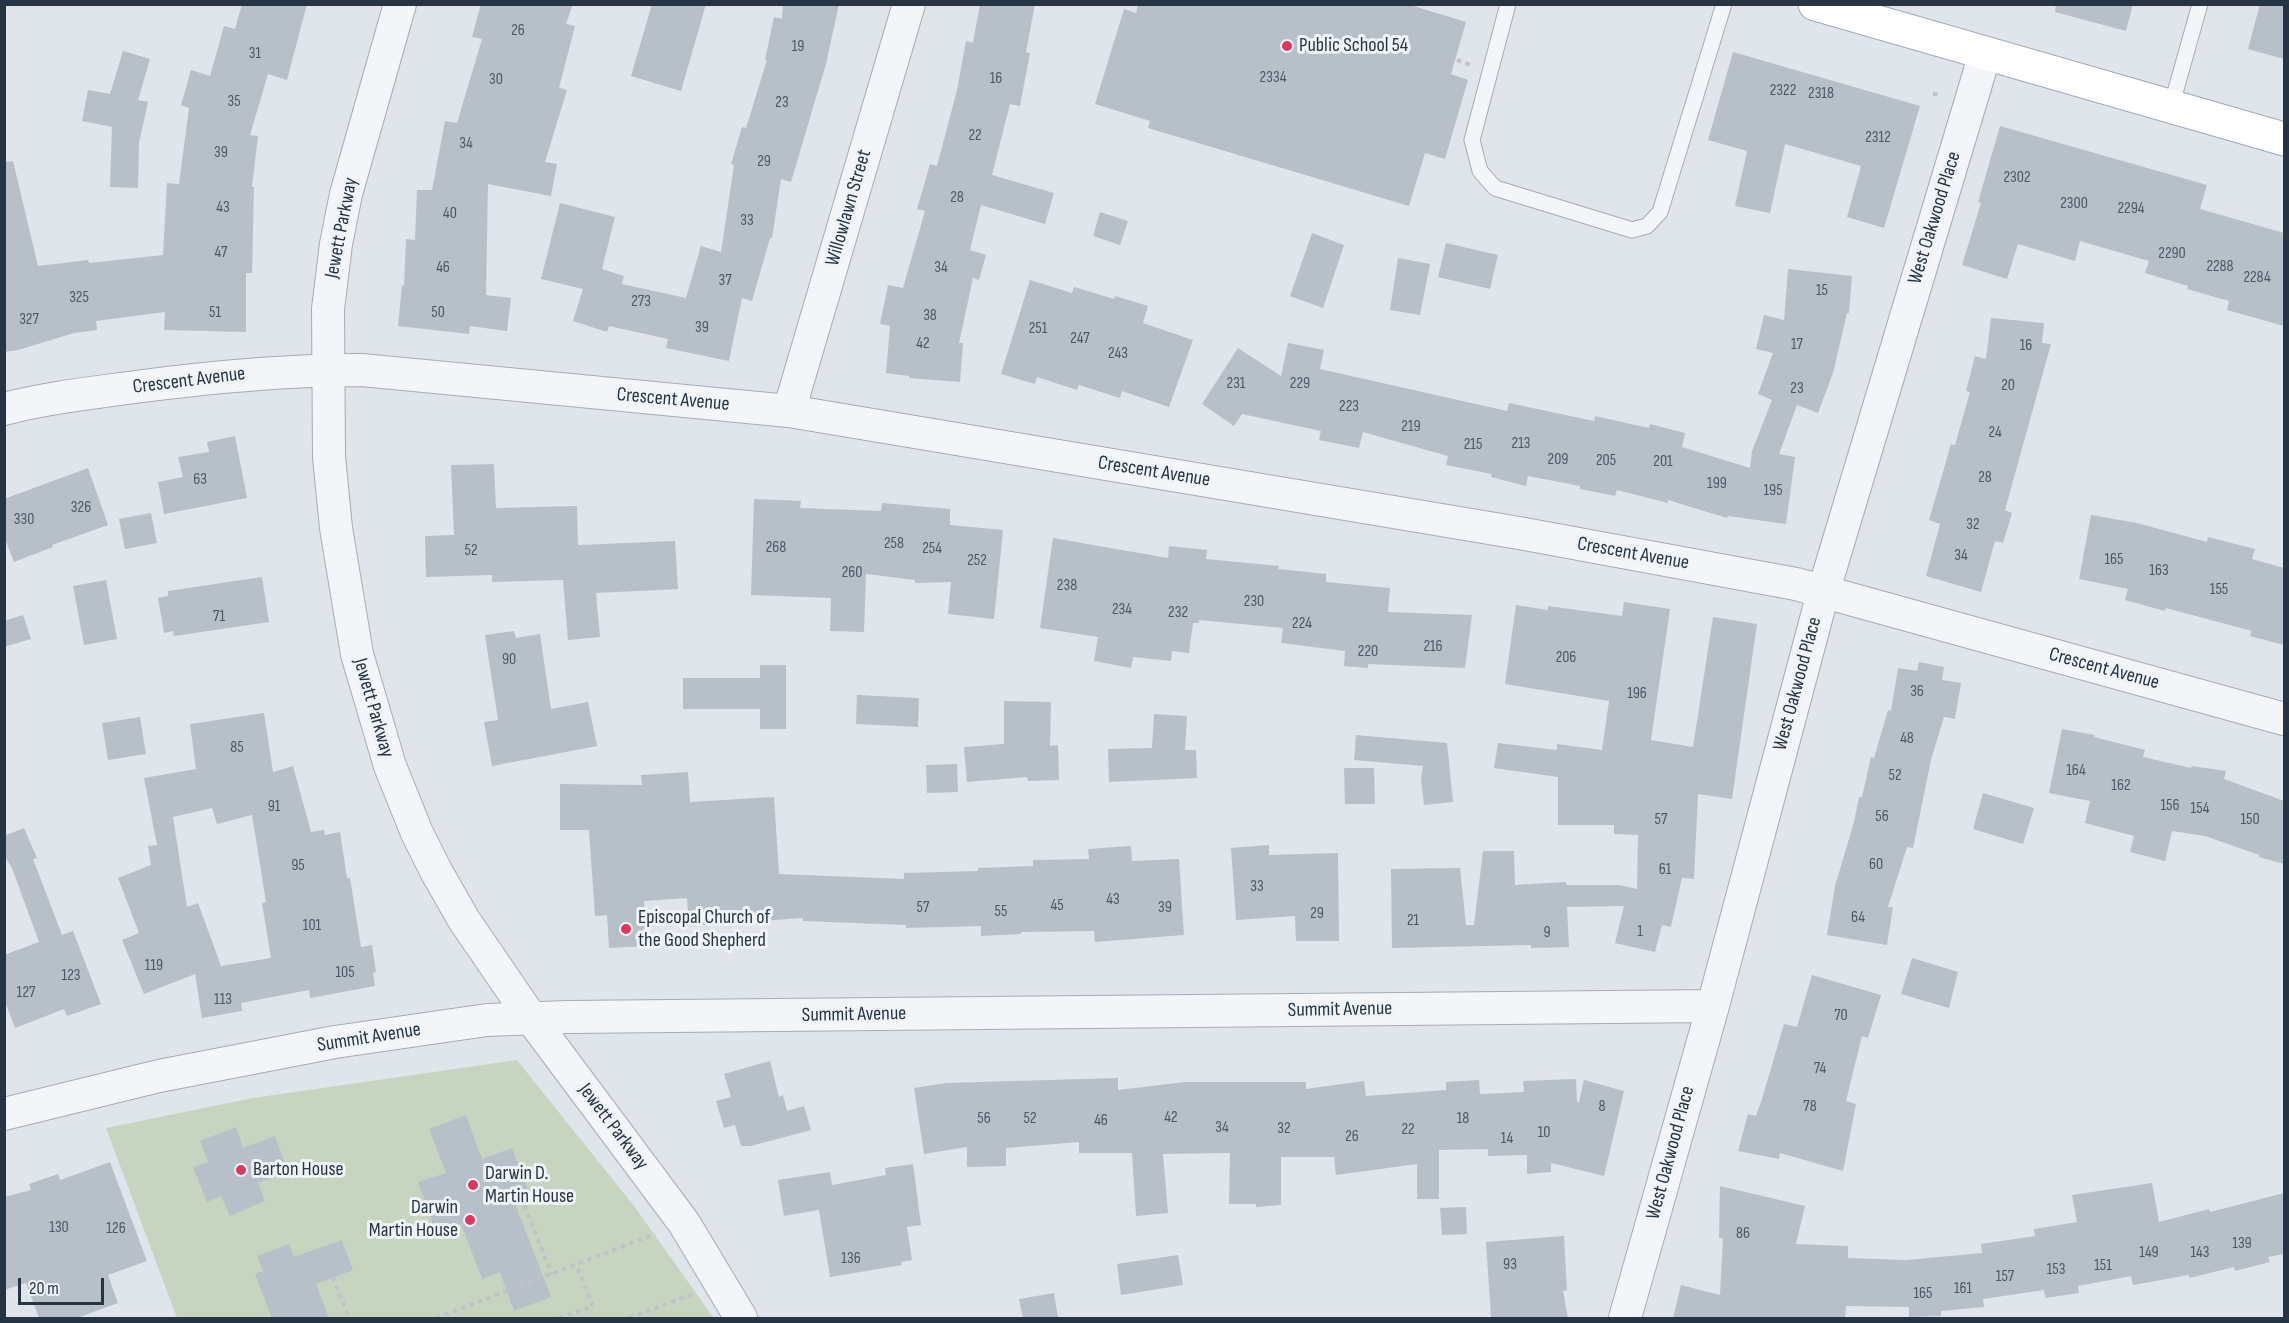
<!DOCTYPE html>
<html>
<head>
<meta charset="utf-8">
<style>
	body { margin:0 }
	#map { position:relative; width:2289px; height:1323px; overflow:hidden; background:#e0e5eb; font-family:"Sofia Sans Condensed",sans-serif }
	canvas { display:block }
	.frame { position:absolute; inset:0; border:6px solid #273444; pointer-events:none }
	.scale { position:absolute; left:18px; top:1278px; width:86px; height:27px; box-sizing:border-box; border:3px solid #273444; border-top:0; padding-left:8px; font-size:18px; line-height:21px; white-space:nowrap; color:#273444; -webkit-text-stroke:4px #f0f4f8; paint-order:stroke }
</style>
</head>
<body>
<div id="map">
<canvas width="2289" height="1323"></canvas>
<div class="frame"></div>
<div class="scale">20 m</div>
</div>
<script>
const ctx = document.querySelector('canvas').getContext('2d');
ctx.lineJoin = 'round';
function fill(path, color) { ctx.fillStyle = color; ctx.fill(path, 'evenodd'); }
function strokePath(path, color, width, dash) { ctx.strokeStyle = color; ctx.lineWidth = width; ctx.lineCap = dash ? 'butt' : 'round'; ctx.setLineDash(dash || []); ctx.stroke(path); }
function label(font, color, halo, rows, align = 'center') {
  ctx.font = font + ' "Sofia Sans Condensed",sans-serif'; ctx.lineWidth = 6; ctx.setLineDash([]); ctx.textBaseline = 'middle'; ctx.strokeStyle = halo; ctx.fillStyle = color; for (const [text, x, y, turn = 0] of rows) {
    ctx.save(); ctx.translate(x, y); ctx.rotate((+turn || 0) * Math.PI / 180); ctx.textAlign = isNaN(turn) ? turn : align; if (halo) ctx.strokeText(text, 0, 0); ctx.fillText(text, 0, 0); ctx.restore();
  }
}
const green = new Path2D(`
	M517 1060 634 1206 713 1317 706 1318H177L106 1128 253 1098Z`);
const building = new Path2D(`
	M242 4H307L287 80 268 74 250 135 258 136 252 187H254L252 273H246V332L164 330 165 312 96 321 97 330 74 333 18 350 4 352V162L13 161 38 266 88 260 89 263 163 255 167 183 179 184 189 108 181 105 191 70 210 76 224 26 235 29Z
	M481 4H573L566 24 575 26 559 88 567 90 545 162 557 164 551 196 488 184 486 295 511 298 507 331 470 326 469 334 398 326 402 285 404 286 406 239 415 240 417 190H432L445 121 457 123 482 39 472 37Z
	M652 4H706L681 91 631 76Z
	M783 4H839L826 64 791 182 781 179 772 238H770L752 301 742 298 729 361 666 348 668 339 609 326 607 332 573 321 583 289 541 279 560 203 615 217 602 269 624 276 622 284 686 298 701 246 721 252 734 165 731 164 742 127 746 128 767 60H765L774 17 782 19Z
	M980 4H1035L1026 52 1030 53 1020 106 1010 104 992 175 1054 193 1045 224 981 205 970 250 986 255 979 280 973 278 959 343H963L960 382 909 378V376L886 373 890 326 880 324 888 285 903 288 925 211 917 209 930 164 937 166 957 90 966 41 973 43Z
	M1138 4H1407L1466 22 1451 74 1468 80 1445 159 1425 153 1409 206 1148 128 1150 121 1095 104 1124 9 1136 13Z
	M2056 4H2133L2126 31 2055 12Z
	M2260 4H2284V59L2248 49Z
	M123 51 150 59 138 100 148 102 139 143 138 188 110 187 112 127 82 121 88 90 110 94Z
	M1733 52 1920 106 1884 228 1847 217 1861 166 1785 144 1770 213 1735 206 1747 151 1708 140Z
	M2000 126 2207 185 2200 209 2284 233V326L2227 310 2229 301 2187 289 2188 286 2145 273 2149 261 2080 241 2075 261 2018 244 2007 279 1962 265 1981 203 1978 202Z
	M1100 212 1128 221 1120 245 1093 236Z
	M1312 233 1344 245 1323 308 1290 296Z
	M1446 243 1498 255 1490 289 1438 277Z
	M1398 258 1430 264 1420 315 1390 310Z
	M1788 269 1852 276 1849 313H1847L1833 373 1818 413 1797 405 1779 454 1795 457 1786 524 1728 516 1727 518 1668 500V503L1617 490 1615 496 1580 489V486L1528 476 1526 486 1491 477 1492 474 1446 465 1448 456 1363 432 1359 448 1319 440 1321 431 1242 414 1234 426 1202 404 1238 348 1281 376 1288 343 1324 350 1320 369 1507 411 1509 403 1594 421 1595 416 1649 428 1650 424 1685 433 1682 447 1750 468 1752 451 1772 400 1758 394 1773 353 1756 349 1764 315 1784 320Z
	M1030 280 1072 293 1074 287 1114 299 1115 296 1148 306 1143 323 1193 340 1169 407 1122 391 1120 398 1079 385 1077 390 1037 377 1035 384 1001 374Z
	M1991 318 2044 323 2042 343 2051 344 2005 510 2012 513 2003 543 1995 541 1981 592 1926 576 1940 524 1929 520 1951 444 1955 445 1970 392 1966 391 1975 356 1986 359Z
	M235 436 247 498 164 514 158 482 183 477 178 457 209 452 207 442Z
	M494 464 496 508 577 506 578 545 675 541 678 589 596 593 600 637 568 640 563 580 492 582V575L426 577 425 536 454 535 451 465Z
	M88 468 108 525 52 545 53 547 14 562 4 536V499Z
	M754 499 801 501 800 508 881 511 882 503 950 509V525L1003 530 994 619 948 614 951 582 915 583V580L866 574 864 632 830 631 831 598 751 595Z
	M151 513 157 543 125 549 119 519Z
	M2091 515 2137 523 2207 542 2208 537 2255 549 2252 559 2284 568V645L2250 636 2252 631 2166 608 2165 611 2125 600 2128 589 2079 579Z
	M1053 538 1168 558 1169 546 1207 550 1206 559 1279 566 1278 569 1326 574V582L1390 588 1388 612 1472 615 1465 668 1368 664V668L1344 666 1345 651 1281 643 1283 628 1199 620V623H1193L1189 653 1172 651 1171 661 1133 657 1131 668 1094 661 1098 637 1040 628Z
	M262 577 269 622 174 636 173 631 164 633 158 598 168 596V591Z
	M106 580 117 639 84 645 73 586Z
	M1624 602 1670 609 1651 740 1693 747 1713 617 1757 624 1732 799 1698 794 1694 879 1682 878 1671 927 1662 925 1655 952 1615 943 1624 906 1567 907 1569 947 1531 948V945L1392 948 1391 869 1460 868 1466 925H1474L1483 851H1514L1515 885 1566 882V885H1619L1637 889 1638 835 1614 834V825H1558V777L1494 768 1498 743 1557 750V744L1602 750 1609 701 1505 684 1516 605 1548 610V606L1622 616Z
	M23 615 31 639 4 647V621Z
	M514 631 516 638 540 634 551 709 588 702 597 746 492 766 484 722 498 720 485 635Z
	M1919 662 1944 667 1942 680 1961 683 1955 719 1944 717 1931 760 1913 848 1907 847 1888 907H1893L1887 945 1827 935 1835 886 1854 822 1859 797H1862L1871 757 1874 758 1888 710 1891 711 1898 668 1917 671Z
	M760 665H786V729H760V709H683V678H760Z
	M857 695 919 698 918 727 856 724Z
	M1004 701 1051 702 1050 746 1058 745 1059 780 1028 781 1027 777 967 782 964 747 1004 744Z
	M264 713 273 772 293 766 311 832 324 830 325 835 340 832 347 878H350L361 947 372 945 376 972 373 973 375 986 310 998 309 990 241 1003 242 1011 202 1018 195 974 144 994 122 940 139 933 118 878 151 865 148 846 157 845 144 778 196 769 190 724ZM212 808 217 824 252 815 266 902 262 903 271 958 221 966 198 903 187 907 173 817Z
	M1154 714 1187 716 1185 750H1196L1197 778 1109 782 1108 749 1152 748Z
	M140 717 146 754 108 760 102 723Z
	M2062 729 2095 735 2094 737 2145 750 2143 757 2191 768 2192 766 2226 771 2224 779 2284 801V864L2259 857V855L2205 836 2172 831 2165 861 2130 852 2134 836 2085 823 2090 801 2049 793Z
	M1356 735 1447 743 1453 802 1424 805 1421 779 1423 766 1354 760Z
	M957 764 958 792 927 793 926 765Z
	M1344 768H1374L1375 804H1345Z
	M688 772 690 802 774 797 779 874 904 879V873L978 871V868L1033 866V860L1089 859 1088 849 1131 846 1132 861 1179 859 1184 935 1095 942 1094 931 1021 932V934L981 936V926L906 928V925L803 921V918L689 926 687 898 644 901 647 946 609 948 607 915 595 916 589 830H560V784L642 785 641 775Z
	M1983 793 2034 808 2023 844 1973 829Z
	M24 828 37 858 33 859 62 935 73 931 101 1004 67 1016 64 1009 15 1028 4 999V955L39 942 12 868 4 855V836Z
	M1269 845V855L1338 853 1339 941H1296L1295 916 1236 920 1231 848Z
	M1912 958 1958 972 1949 1008 1901 994Z
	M1812 975 1881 995 1868 1038 1862 1036 1846 1101 1856 1104 1843 1171 1780 1153 1779 1159 1738 1151 1748 1114 1756 1116 1761 1102 1784 1024 1797 1027Z
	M770 1061 779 1097 783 1095 787 1111 804 1106 811 1130 751 1146H741L735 1125 724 1128 716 1101 731 1097 724 1074Z
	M1118 1078V1090L1185 1082H1306V1089L1364 1081 1366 1096 1446 1090V1082L1479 1080 1480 1094 1524 1092 1523 1081 1576 1079 1577 1102H1579L1584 1080 1624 1091 1604 1176 1551 1163V1172L1527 1174V1155L1488 1156V1149L1439 1150V1199H1417V1164L1336 1175 1334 1157H1281V1205L1256 1207V1204H1229L1230 1153 1163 1154 1168 1213 1136 1216 1132 1153H1079V1142L1006 1148V1166L967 1167V1147L924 1154 914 1088 946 1083Z
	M466 1115 482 1159 512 1148 528 1190 512 1196 551 1297 514 1311 500 1272 482 1279 461 1224 436 1233 418 1182 446 1173 429 1129Z
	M236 1127 243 1148 275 1136 288 1172 258 1183 265 1201 230 1216 221 1196 207 1202 193 1167 208 1162 200 1141Z
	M110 1162 147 1261 108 1275 118 1303 77 1318H39L26 1283 4 1290V1197L31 1190 29 1184 58 1174 60 1180Z
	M913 1164 921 1225 907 1227 912 1260 901 1262 902 1265 830 1277 819 1210 784 1216 778 1180 830 1172 832 1185 886 1175 885 1168Z
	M2152 1183 2159 1222 2209 1209 2210 1212 2284 1193V1254L2268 1257 2270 1262 2235 1271 2234 1267 2189 1278V1275L2133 1285 2131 1276 2078 1286 2079 1293 2045 1298 2044 1290 1983 1299 1984 1307 1941 1311V1316L1909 1317V1307L1846 1306 1845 1318H1673L1681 1285 1720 1295 1723 1238H1719L1720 1186 1805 1206 1796 1244 1848 1246V1258L1906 1260 1982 1253 1981 1244 2035 1236 2034 1229 2077 1222 2072 1195Z
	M1466 1207 1467 1234 1442 1235 1440 1208Z
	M1564 1236 1567 1290 1563 1291 1568 1318H1491L1486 1242Z
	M342 1240 353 1270 316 1284 329 1318H272L255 1274 263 1271 257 1256 289 1244 294 1257Z
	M1178 1255 1183 1285 1121 1295 1117 1264Z
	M1054 1293 1058 1318H1023L1019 1299Z`);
const path = new Path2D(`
	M1457 60 1471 65
	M1933 94 1940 95
	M513 1199 520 1196 552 1274
	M333 1277 349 1318
	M436 1318 655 1234
	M559 1318 593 1306 576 1264
	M629 1318 693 1294`);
const service = new Path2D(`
	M1508 4 1472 140 1480 171 1495 188 1632 230 1647 226 1660 212 1724 4
	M2171 107 2200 4`);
const minor = new Path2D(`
	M400 4 346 194 336 244 328 309 329 457 336 528 357 654 390 766 417 833 436 871 464 920 531 1018 684 1223 741 1318
	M4 409C47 398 91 393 135 387 211 377 286 370 362 370L789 411 1519 533 1796 584 2284 719
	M789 411 909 4
	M4 1114 159 1076 335 1042 487 1020 568 1017 1713 1006
	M1625 1318 1713 1006 1823 593 1985 54`);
const primary = new Path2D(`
	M1815 4 2284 139`);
const markers = [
	[1287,46,6,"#dd3860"],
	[626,929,6,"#dd3860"],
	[241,1170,6,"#dd3860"],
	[473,1185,6,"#dd3860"],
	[470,1220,6,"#dd3860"]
];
const numberNames = [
	["26",518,31],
	["19",798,47],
	["31",255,54],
	["2334",1273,78],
	["16",996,79],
	["30",496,80],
	["2322",1783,91],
	["2318",1821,94],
	["35",234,102],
	["23",782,103],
	["22",975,136],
	["2312",1878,138],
	["34",466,144],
	["39",221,153],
	["29",764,162],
	["2302",2017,178],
	["28",957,198],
	["2300",2074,204],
	["43",223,208],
	["2294",2131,209],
	["40",450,214],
	["33",747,221],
	["47",221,253],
	["2290",2172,254],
	["2288",2220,267],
	["46",443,268],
	["34",941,268],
	["2284",2257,278],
	["37",725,281],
	["15",1822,291],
	["325",79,298],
	["273",641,302],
	["51",215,313],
	["50",438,313],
	["38",930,316],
	["327",29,320],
	["39",702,328],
	["251",1038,329],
	["247",1080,339],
	["42",923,344],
	["17",1797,345],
	["16",2026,346],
	["243",1118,354],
	["231",1236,384],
	["229",1300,384],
	["20",2008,386],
	["23",1797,389],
	["223",1349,407],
	["219",1411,427],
	["24",1995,433],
	["213",1521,444],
	["215",1473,445],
	["209",1558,460],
	["205",1606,461],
	["201",1663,462],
	["28",1985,478],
	["63",200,480],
	["199",1717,484],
	["195",1773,491],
	["326",81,508],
	["330",24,520],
	["32",1973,525],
	["258",894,544],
	["268",776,548],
	["254",932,549],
	["52",471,551],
	["34",1961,556],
	["165",2114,560],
	["252",977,561],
	["163",2159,571],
	["260",852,573],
	["238",1067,586],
	["155",2219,590],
	["230",1254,602],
	["234",1122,610],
	["232",1178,613],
	["71",219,617],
	["224",1302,624],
	["216",1433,647],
	["220",1368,652],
	["206",1566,658],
	["90",509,660],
	["36",1917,692],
	["196",1637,694],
	["48",1907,739],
	["85",237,748],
	["164",2076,771],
	["52",1895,776],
	["162",2121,786],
	["156",2170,806],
	["91",274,807],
	["154",2200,809],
	["56",1882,817],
	["57",1661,820],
	["150",2250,820],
	["60",1876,865],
	["95",298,866],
	["61",1665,870],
	["33",1257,887],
	["43",1113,900],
	["45",1057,906],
	["57",923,908],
	["39",1165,908],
	["55",1001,912],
	["29",1317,914],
	["64",1858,918],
	["21",1413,921],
	["101",312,926],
	["1",1640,932],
	["9",1547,933],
	["119",154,966],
	["105",345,973],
	["123",71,976],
	["127",26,993],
	["113",223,1000],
	["70",1841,1016],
	["74",1820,1069],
	["8",1602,1107],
	["78",1810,1107],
	["42",1171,1118],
	["56",984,1119],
	["52",1030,1119],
	["18",1463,1119],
	["46",1101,1121],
	["34",1222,1128],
	["32",1284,1129],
	["22",1408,1130],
	["10",1544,1133],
	["26",1352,1137],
	["14",1507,1139],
	["130",59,1228],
	["126",116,1229],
	["86",1743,1234],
	["139",2242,1244],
	["149",2149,1253],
	["143",2200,1253],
	["136",851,1259],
	["93",1510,1265],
	["151",2103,1266],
	["153",2056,1270],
	["157",2005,1277],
	["161",1963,1289],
	["165",1923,1294]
];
const poiNames = [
	["Public School 54",1299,46],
	["Episcopal Church of",638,918],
	["the Good Shepherd",638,941],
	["Barton House",253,1170],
	["Darwin D.",485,1174],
	["Martin House",485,1197],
	["Darwin",458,1208,"right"],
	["Martin House",458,1231,"right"]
];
const streetNames = [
	["Willowlawn Street",849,208,-74],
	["West Oakwood Place",1935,218,-73],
	["Jewett Parkway",342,228,-79],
	["Crescent Avenue",189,381,-7],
	["Crescent Avenue",673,400,5],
	["Crescent Avenue",1154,472,9],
	["Crescent Avenue",1633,554,10],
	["Crescent Avenue",2104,669,15],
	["West Oakwood Place",1798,684,-75],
	["Jewett Parkway",373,708,74],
	["Summit Avenue",1340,1010,-1],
	["Summit Avenue",854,1015,-1],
	["Summit Avenue",369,1038,-9],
	["Jewett Parkway",613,1127,53],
	["West Oakwood Place",1671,1153,-75]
];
fill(green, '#c7d5c0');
fill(building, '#b7bfc9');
strokePath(service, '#a5acb6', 17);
strokePath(minor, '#a5acb6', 34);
strokePath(primary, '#9eaab8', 35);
strokePath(path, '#bec3c9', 4, [4.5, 4.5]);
strokePath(service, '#f3f5f8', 15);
strokePath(minor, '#f3f5f8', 32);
strokePath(primary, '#fff', 33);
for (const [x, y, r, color] of markers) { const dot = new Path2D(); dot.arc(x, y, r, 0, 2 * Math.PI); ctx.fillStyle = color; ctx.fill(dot); strokePath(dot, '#f0f4f8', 2); }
label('16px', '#4b5765', null, numberNames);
label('20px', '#273444', '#f0f4f8', poiNames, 'left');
label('20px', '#273444', '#f0f4f8', streetNames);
</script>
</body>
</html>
